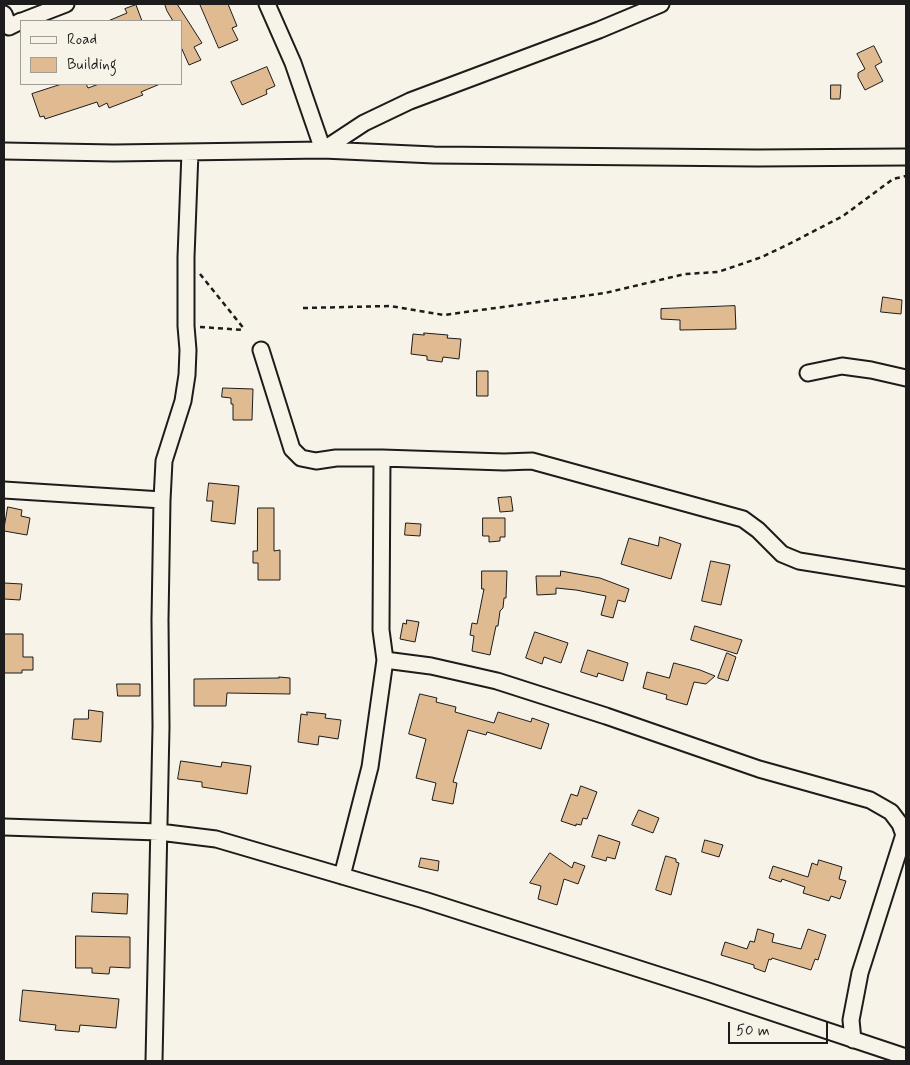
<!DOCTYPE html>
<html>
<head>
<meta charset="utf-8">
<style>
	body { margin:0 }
	#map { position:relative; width:910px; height:1065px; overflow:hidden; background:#f7f3e8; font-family:Mynerve,sans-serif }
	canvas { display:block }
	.frame { position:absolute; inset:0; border:5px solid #1c1c1c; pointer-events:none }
	.legend { position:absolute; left:20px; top:20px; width:162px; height:65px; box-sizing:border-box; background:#f7f3e8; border:1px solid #9f9d96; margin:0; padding:6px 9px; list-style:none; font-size:15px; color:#1c1c1c }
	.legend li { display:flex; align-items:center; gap:10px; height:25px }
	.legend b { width:25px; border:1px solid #9f9d96 }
	.scale { position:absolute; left:728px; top:1022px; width:100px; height:22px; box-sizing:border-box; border:2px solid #1c1c1c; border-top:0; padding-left:6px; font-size:15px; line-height:18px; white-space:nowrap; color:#1c1c1c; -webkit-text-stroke:4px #f7f3e8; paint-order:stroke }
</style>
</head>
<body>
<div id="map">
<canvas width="910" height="1065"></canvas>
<div class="frame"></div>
<ul class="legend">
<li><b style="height:6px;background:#f7f3e8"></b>Road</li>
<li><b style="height:14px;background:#e0ba91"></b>Building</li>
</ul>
<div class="scale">50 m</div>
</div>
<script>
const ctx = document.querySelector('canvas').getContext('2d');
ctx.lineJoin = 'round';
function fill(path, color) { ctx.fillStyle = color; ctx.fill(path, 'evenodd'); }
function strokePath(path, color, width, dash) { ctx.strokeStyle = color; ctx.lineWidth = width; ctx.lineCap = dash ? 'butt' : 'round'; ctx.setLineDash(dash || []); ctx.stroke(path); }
const building = new Path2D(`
	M165 4H177L202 43 194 47 201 60 189 65 181 47V21H173L167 11Z
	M200 4H228L237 26 232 28 238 40 219 48Z
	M136 5 142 21H108L127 13 125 9Z
	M874 46 882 62 875 66 883 81 865 90 858 77V73L865 69 857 54Z
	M267 67 275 86 266 90 267 94 242 105 231 82Z
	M62 84H86L88 88 99 84H160L141 92 143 95 109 108 107 103 99 107 97 102 45 119 44 116 40 117 32 94Z
	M831 85H841L840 99H831Z
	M883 297 902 300 901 314 881 312Z
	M735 306 736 329 680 330V320L661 319V309Z
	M424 333 448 335 447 338 461 339 459 359 443 357 442 362 427 360V356L411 354 413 334 424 335Z
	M477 371H488V396H477Z
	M223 388 253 389 252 420H233V404H231V398L222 397Z
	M209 483 239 486 235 524 211 521 213 501H207Z
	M511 497 513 511 500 512 498 498Z
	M8 507 22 510 21 516 30 518 27 535 4 531Z
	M258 508H274V551L280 550V580H258V563H253V551H257Z
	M483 518H505V537H500V541L489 542V536H483Z
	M406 523 421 524 420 536 405 535Z
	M660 537 681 544 671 579 621 564 629 538 658 546Z
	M711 561 730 565 721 605 702 601Z
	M482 571H507L506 598H504L503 608 500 611 498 626H496L490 655 472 651 474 636 470 635 472 623 477 624 484 589H482Z
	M561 571 600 578 629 589 625 602 618 600 613 618 601 615 606 596 576 590 556 588V594L537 595 536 576H560Z
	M4 583 22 584 20 600 4 599Z
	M407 620 419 622 415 642 400 639 403 623 406 624Z
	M695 626 742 640 737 654 691 640Z
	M535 632 568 643 561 663 544 657 542 664 526 658Z
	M4 634H23V657H33V670H22V673H4Z
	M588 650 628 663 623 681 598 673 597 677 581 672Z
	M727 653 736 657 728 681 718 678Z
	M674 663 700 670 715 676 706 684 694 682 687 705 666 699 667 695 643 688 647 672 669 678Z
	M279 677 290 678V694L227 693 226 706H194V679L279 678Z
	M117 684H140V696H118Z
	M420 694 437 698 436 702 456 707 455 712 494 723 498 712 531 722 532 718 549 724 541 749 487 732 486 735 468 730 453 782 457 783 453 804 432 800 436 783 416 778 426 739 409 734Z
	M89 710 103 712 101 742 72 739 74 719H88Z
	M307 712 326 714 325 718 341 720 338 739 319 736 318 745 298 742 301 714 307 715Z
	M181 761 221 767 222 762 251 766 247 794 202 787V782L178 779Z
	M581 786 597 792 587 819 583 818 581 825 576 824V826L561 821 571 794 577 796Z
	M639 810 659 818 653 833 632 825Z
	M599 835 620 842 615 859 607 857 606 861 592 857Z
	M705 840 723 845 719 857 702 852Z
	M550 853 572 868 574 862 585 866 578 884 564 879 557 905 538 899 541 886 530 883Z
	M666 856 676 859V862L679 863 671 895 656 890Z
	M421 858 439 861 438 871 419 867Z
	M819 860 842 867 839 879 846 881 840 899 831 896 829 901 803 893 805 887 782 879 781 882 769 878 773 866 808 877 812 863 817 865Z
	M93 893 128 894 127 914 92 912Z
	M758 929 774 934 772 942 801 949 808 929 826 935 818 960 815 959 811 970 772 958 771 960 769 959 765 972 754 968V965L721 955 725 942 747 949 750 941 754 942Z
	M76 936 130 937V968L110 967 109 974 92 973V968H76Z
	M23 990 119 999 116 1028 80 1025 79 1032 55 1030 56 1025 20 1021Z`);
const path = new Path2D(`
	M200 274 245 330
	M303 308 390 306 444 315 605 293 685 274 718 272 762 257 789 244 843 216 893 179 906 176
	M200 327 244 330`);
const minor = new Path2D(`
	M267 4 293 63 323 150 364 123 410 101 599 30 661 4
	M4 14 9 27 21 21
	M22 21 66 4
	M4 151 114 153 323 150 434 155 757 158 906 157
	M261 350 292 449 301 458 316 461 336 458H382L504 462 532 461 743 519 758 530 782 554 799 561 906 578
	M808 373 842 366 871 370 906 378
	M4 490 162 500
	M385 660 431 666 497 681 606 716 759 769 870 800 891 812 900 824 904 835
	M4 827 159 832 216 839 424 900 708 991 906 1057
	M342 876 370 767 385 660 381 630 382 458
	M853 1040 851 1020 860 973 906 828
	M154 1061 161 727 160 620 162 500 164 461 183 401 187 375 188 350 186 326V257L190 152`);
fill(building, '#e0ba91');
strokePath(building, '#1c1c1c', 1);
strokePath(minor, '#1c1c1c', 19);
strokePath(path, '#1c1c1c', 2.5, [5, 4]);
strokePath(minor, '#f7f3e8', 15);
</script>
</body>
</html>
